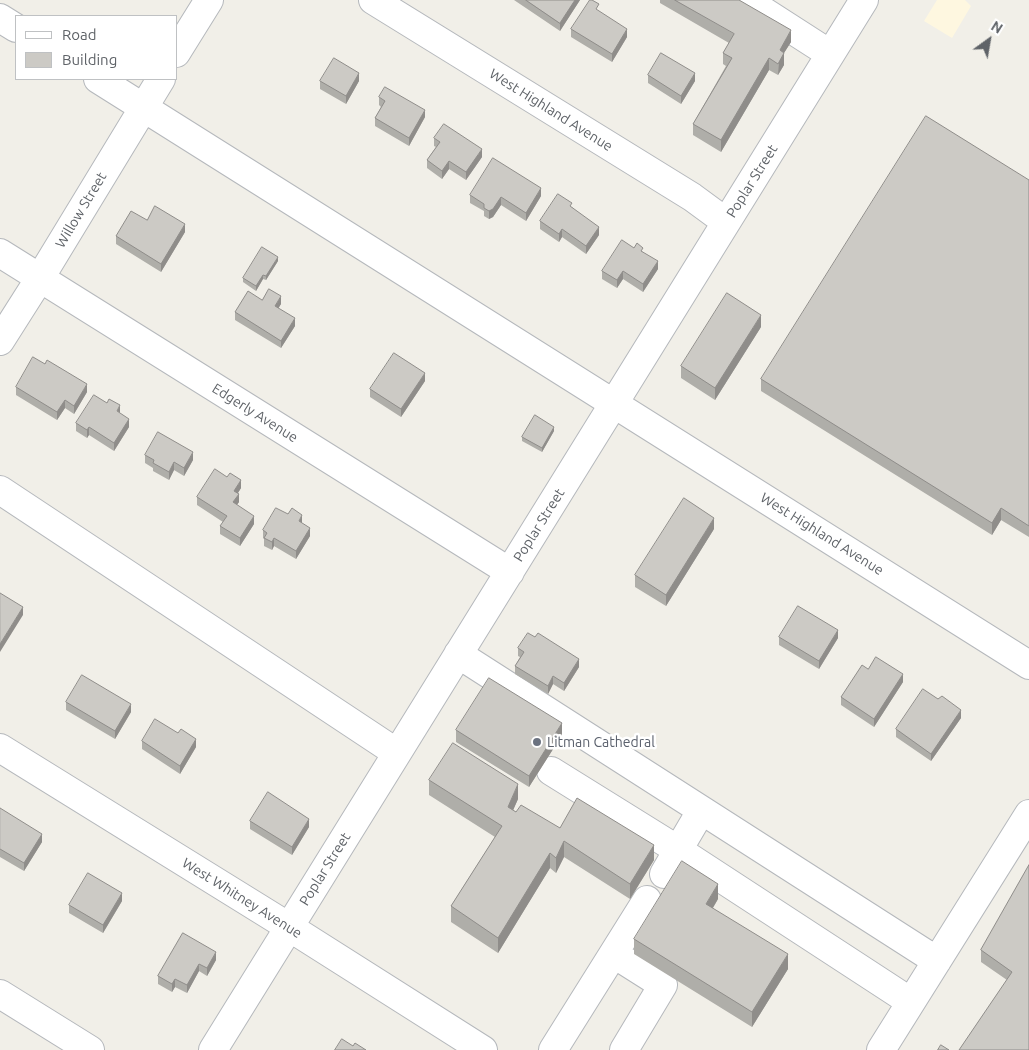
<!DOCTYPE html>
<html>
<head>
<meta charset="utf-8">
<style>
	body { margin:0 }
	#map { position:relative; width:1029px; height:1050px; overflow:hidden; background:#f1efe8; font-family:Ubuntu,sans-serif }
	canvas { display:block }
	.legend { position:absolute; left:15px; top:15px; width:162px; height:65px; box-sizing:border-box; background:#fff; border:1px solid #bfc1c3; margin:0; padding:6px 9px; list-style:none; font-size:15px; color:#5f6368 }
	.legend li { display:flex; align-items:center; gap:10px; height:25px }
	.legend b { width:25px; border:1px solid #bfc1c3 }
	.north { position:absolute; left:964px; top:15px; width:50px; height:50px; -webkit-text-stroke:4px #fff; paint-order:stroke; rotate:32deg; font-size:14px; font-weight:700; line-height:20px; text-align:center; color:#5f6368 }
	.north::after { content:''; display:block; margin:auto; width:18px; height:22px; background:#5f6368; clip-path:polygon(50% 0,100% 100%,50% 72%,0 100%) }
</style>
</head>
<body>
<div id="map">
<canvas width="1029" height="1050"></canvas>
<ul class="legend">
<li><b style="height:6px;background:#fff"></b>Road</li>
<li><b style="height:14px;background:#cccac5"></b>Building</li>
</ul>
<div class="north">N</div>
</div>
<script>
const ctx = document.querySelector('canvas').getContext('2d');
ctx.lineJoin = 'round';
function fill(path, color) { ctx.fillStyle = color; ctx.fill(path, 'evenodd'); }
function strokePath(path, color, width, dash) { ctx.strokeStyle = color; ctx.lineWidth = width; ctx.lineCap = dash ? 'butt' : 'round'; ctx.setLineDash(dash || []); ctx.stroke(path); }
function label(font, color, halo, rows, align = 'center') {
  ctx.font = font + ' Ubuntu,sans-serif'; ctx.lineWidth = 5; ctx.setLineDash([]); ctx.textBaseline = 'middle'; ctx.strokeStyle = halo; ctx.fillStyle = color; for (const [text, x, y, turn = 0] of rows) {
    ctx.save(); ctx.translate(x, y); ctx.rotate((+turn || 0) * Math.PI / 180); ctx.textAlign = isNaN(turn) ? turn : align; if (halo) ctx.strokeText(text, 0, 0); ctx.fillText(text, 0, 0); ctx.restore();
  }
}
const commercial = new Path2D(`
	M937 0H965L971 6 952 38 924 21Z`);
const minor = new Path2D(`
	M373 0 692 197 726 222
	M746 0 830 54
	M0 18 16 28
	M176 53 209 0
	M98 79 1029 665
	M0 253 510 572
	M0 341 40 278 161 79
	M0 490 397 753
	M458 654 937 961
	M0 748 289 927 483 1050
	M551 771 678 850 911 1002
	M664 874 701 811
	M614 954 663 985 624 1050
	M0 994 90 1050
	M213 1050 864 0
	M553 1050 647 900
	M881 1050 1029 814`);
const wall = new Path2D(`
	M514 0H580L560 31Z
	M660 0H739L791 42 784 53V65L778 75 769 70 721 152 693 135V124L726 66 723 64V53L729 43 660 3Z
	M599 11 627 37 612 62 571 37V29Z
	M648 75 695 81 681 104 648 83Z
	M320 81H359L346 104 320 89Z
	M379 97 425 117 409 146 375 126V118L381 107 379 105Z
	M434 138 482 157 466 180 449 169 442 179 427 168V160L436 147 434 146Z
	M1029 180V537L1001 520 992 535 761 391V379Z
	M470 195 541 196 526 221 501 205 493 217 489 219 484 216V211L470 203Z
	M572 207 599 235 586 254 562 237 559 242 540 229V221Z
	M147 220 185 232 161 272 116 244V236Z
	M634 248 643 252 658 269 643 292 623 279 617 288 602 279V271Z
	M278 261 266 280 263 279 256 291 243 282V278Z
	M262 300 281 304 278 308 295 326 281 348 235 320V312Z
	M761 327 715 400 681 378V366Z
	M425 381 401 417 370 397V389Z
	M16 387 87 392 74 414 65 408 57 420 16 395Z
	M120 413 129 427 114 451 89 435 87 438 76 431V423Z
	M554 431 542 452 522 441V437Z
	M145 455 193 460 184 476 174 470 169 480 153 471V468L145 463Z
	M227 477 241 488 238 493 239 502 237 505 254 524 240 546 220 534V526L223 522 197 505V497Z
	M302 523 310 536 296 559 274 546 272 550 264 546V539L263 538V530Z
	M714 529 666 606 635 587V575Z
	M779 637 838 638 819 669 779 645Z
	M518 648 579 667 564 691 553 684 548 694 515 674V666L520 657 518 656Z
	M868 669 903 682 874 727 841 705V697Z
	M938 699 961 718 931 761 896 737V729Z
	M66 702 131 712 115 739 66 710Z
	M456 730 562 735 529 787 456 742Z
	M178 733 196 747 180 774 142 749V741Z
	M429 780 518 799 513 810 516 812 560 828 654 860 630 899 564 857 556 873 550 868 498 953 451 922V906L495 837 429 795Z
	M0 808 42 842 24 871 0 857Z
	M250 821 309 827 292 855 250 829Z
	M1029 865V1050L1007 980 981 962V950Z
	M718 899 713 908 788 969 752 1027 634 954V939Z
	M122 901 103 933 69 913V905Z
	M183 933 216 960 207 976 199 971 187 993 175 987 172 992 158 984V976Z`);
const shadedWall = new Path2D(`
	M575 0H580L560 31V23Z
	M627 29V37L612 62V54Z
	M791 30V42L784 53V65L778 75 780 50Z
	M769 58V70L721 152V140Z
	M359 73V81L346 104V96Z
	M695 73V81L681 104V96Z
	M425 110V117L409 146V138Z
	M482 149V157L466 180V172Z
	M449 161V169L442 179V171Z
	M541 188V196L526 221V213Z
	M501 197V205L493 217 489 219V211Z
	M185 224V232L161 272V264Z
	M599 227V235L586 254V246Z
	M562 229V237L559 242V234Z
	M278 257V261L266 280V276Z
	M658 261V269L643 292V284Z
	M623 271V279L617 288V280Z
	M263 275V279L256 291V286Z
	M281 296V304L275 314V306Z
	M761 315V327L715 400V388Z
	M295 318V326L281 348V341Z
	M425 373V381L401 417V409Z
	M87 384V392L74 414V406Z
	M65 400V408L57 420V412Z
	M120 405V413L117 411Z
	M129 419V427L114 451V443Z
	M89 427V435L87 438V430Z
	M554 427V431L542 452V448Z
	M193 452V460L184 476V468Z
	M174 462V470L169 480V472Z
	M241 480V488L234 499V491Z
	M239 494V502L233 510V502Z
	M1001 508V520L992 535V523Z
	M302 515V523L299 529V521Z
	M254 516V524L240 546V538Z
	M714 518V529L666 606V595Z
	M310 528V536L296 559V551Z
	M274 538V546L272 550V542Z
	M23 607V615L0 652V644Z
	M838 630V638L819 669V661Z
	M579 659V667L564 691V683Z
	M903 674V682L874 727V719Z
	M553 676V684L548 694V686Z
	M131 704V712L115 739V731Z
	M961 710V718L931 761V754Z
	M562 723V735L529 787V776Z
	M196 739V747L180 774V766Z
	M518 784V799L508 822V807Z
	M309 819V827L292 855V847Z
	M42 834V842L24 871V863Z
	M564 841V857L556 873V858Z
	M654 845V860L630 899V884Z
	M550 853V868L498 953V938Z
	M718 884V899L706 919V904Z
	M122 893V901L103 933V925Z
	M216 952V960L207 976V968Z
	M788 954V969L752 1027V1012Z
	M199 964V971L187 993V985Z
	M175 979V987L172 992V984Z`);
const building = new Path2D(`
	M526 0H575L560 23Z
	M590 0H592L599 4 596 9 627 29 612 54 571 29Z
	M675 0H739L791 30 780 50 784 53 778 64 769 58 721 140 693 124 732 58 723 53 734 34Z
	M661 53 695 73 681 96 648 75Z
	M334 58 359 73 346 96 320 81Z
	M385 87 425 110 409 138 375 118 385 101 379 97Z
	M926 116 1029 180V526L1001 508 992 523 761 379Z
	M444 124 482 149 466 172 449 161 442 171 427 160 440 142 434 138Z
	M493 158 541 188 526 213 501 197 493 209 489 211 484 208V204L470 195Z
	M558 194 572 203 570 206 599 227 586 246 562 229 559 234 540 221Z
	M155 206 185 224 161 264 116 236 131 211 147 220Z
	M622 240 634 248 637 243 643 248 641 251 658 261 643 284 623 271 617 280 602 271Z
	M262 247 278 257 266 276 263 275 256 286 243 278Z
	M269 289 281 296 275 306 295 318 281 341 235 312 248 291 262 300Z
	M727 293 761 315 715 388 681 366Z
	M394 353 425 373 401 409 370 389Z
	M33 357 45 364 47 360 87 384 74 406 65 400 57 412 16 387Z
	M94 395 107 403 109 399 120 405 117 411 129 419 114 443 89 427 87 430 76 423Z
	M535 415 554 427 542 448 522 437Z
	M158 432 193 452 184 468 174 462 169 472 153 463 154 460 145 455Z
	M215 469 227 477 230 473 241 480 234 491 239 494 233 502 254 516 240 538 220 526 227 516 197 497Z
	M684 498 714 518 666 595 635 575Z
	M276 508 288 514 292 508 302 515 299 521 310 528 296 551 274 538 272 542 264 538 267 533 263 530Z
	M0 593 23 607 0 644Z
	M798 606 838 630 819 661 779 637Z
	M528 633 535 637 538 633 579 659 564 683 553 676 548 686 515 666 524 652 518 648Z
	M876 657 903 674 874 719 841 697 862 665 868 669Z
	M82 675 131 704 115 731 66 702Z
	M489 678 562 723 529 776 456 730Z
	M923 689 938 699 942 696 961 710 931 754 896 729Z
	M155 719 178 733 181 729 196 739 180 766 142 741Z
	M453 743 518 784 508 807 516 812 521 805 560 828 577 798 654 845 630 884 564 841 556 858 550 853 498 938 451 906 502 826 429 780Z
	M268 792 309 819 292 847 250 821Z
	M0 808 42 834 24 863 0 849Z
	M682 861 718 884 706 904 788 954 752 1012 634 939Z
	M1029 865V1050H959L1012 972 981 950Z
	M88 873 122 893 103 925 69 905Z
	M183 933 216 952 207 968 199 964 187 985 175 979 172 984 158 976Z
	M342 1039 353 1046 355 1043 366 1050H335Z
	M941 1045 949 1050H938Z`);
const markers = [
	[537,742,5,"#6b7280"]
];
const streetNames = [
	["West Highland Avenue",551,110,32],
	["Poplar Street",752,181,-58],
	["Willow Street",81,210,-59],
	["Edgerly Avenue",255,413,32],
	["Poplar Street",539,525,-58],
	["West Highland Avenue",822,534,32],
	["Poplar Street",325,869,-58],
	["West Whitney Avenue",242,898,32]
];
const worshipNames = [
	["Litman Cathedral",547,742]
];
fill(commercial, '#fef7e0');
strokePath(minor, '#b5b8bc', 30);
strokePath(minor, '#fff', 28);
fill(wall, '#afaea9');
fill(shadedWall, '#8f8d8a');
fill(building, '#cccac5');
strokePath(building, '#8f8d8a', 1);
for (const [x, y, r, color] of markers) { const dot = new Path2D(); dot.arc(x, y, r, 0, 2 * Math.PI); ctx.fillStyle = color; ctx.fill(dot); strokePath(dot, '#fff', 2); }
label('14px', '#5f6368', '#fff', streetNames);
label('14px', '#5b616d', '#fff', worshipNames, 'left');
</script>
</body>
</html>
